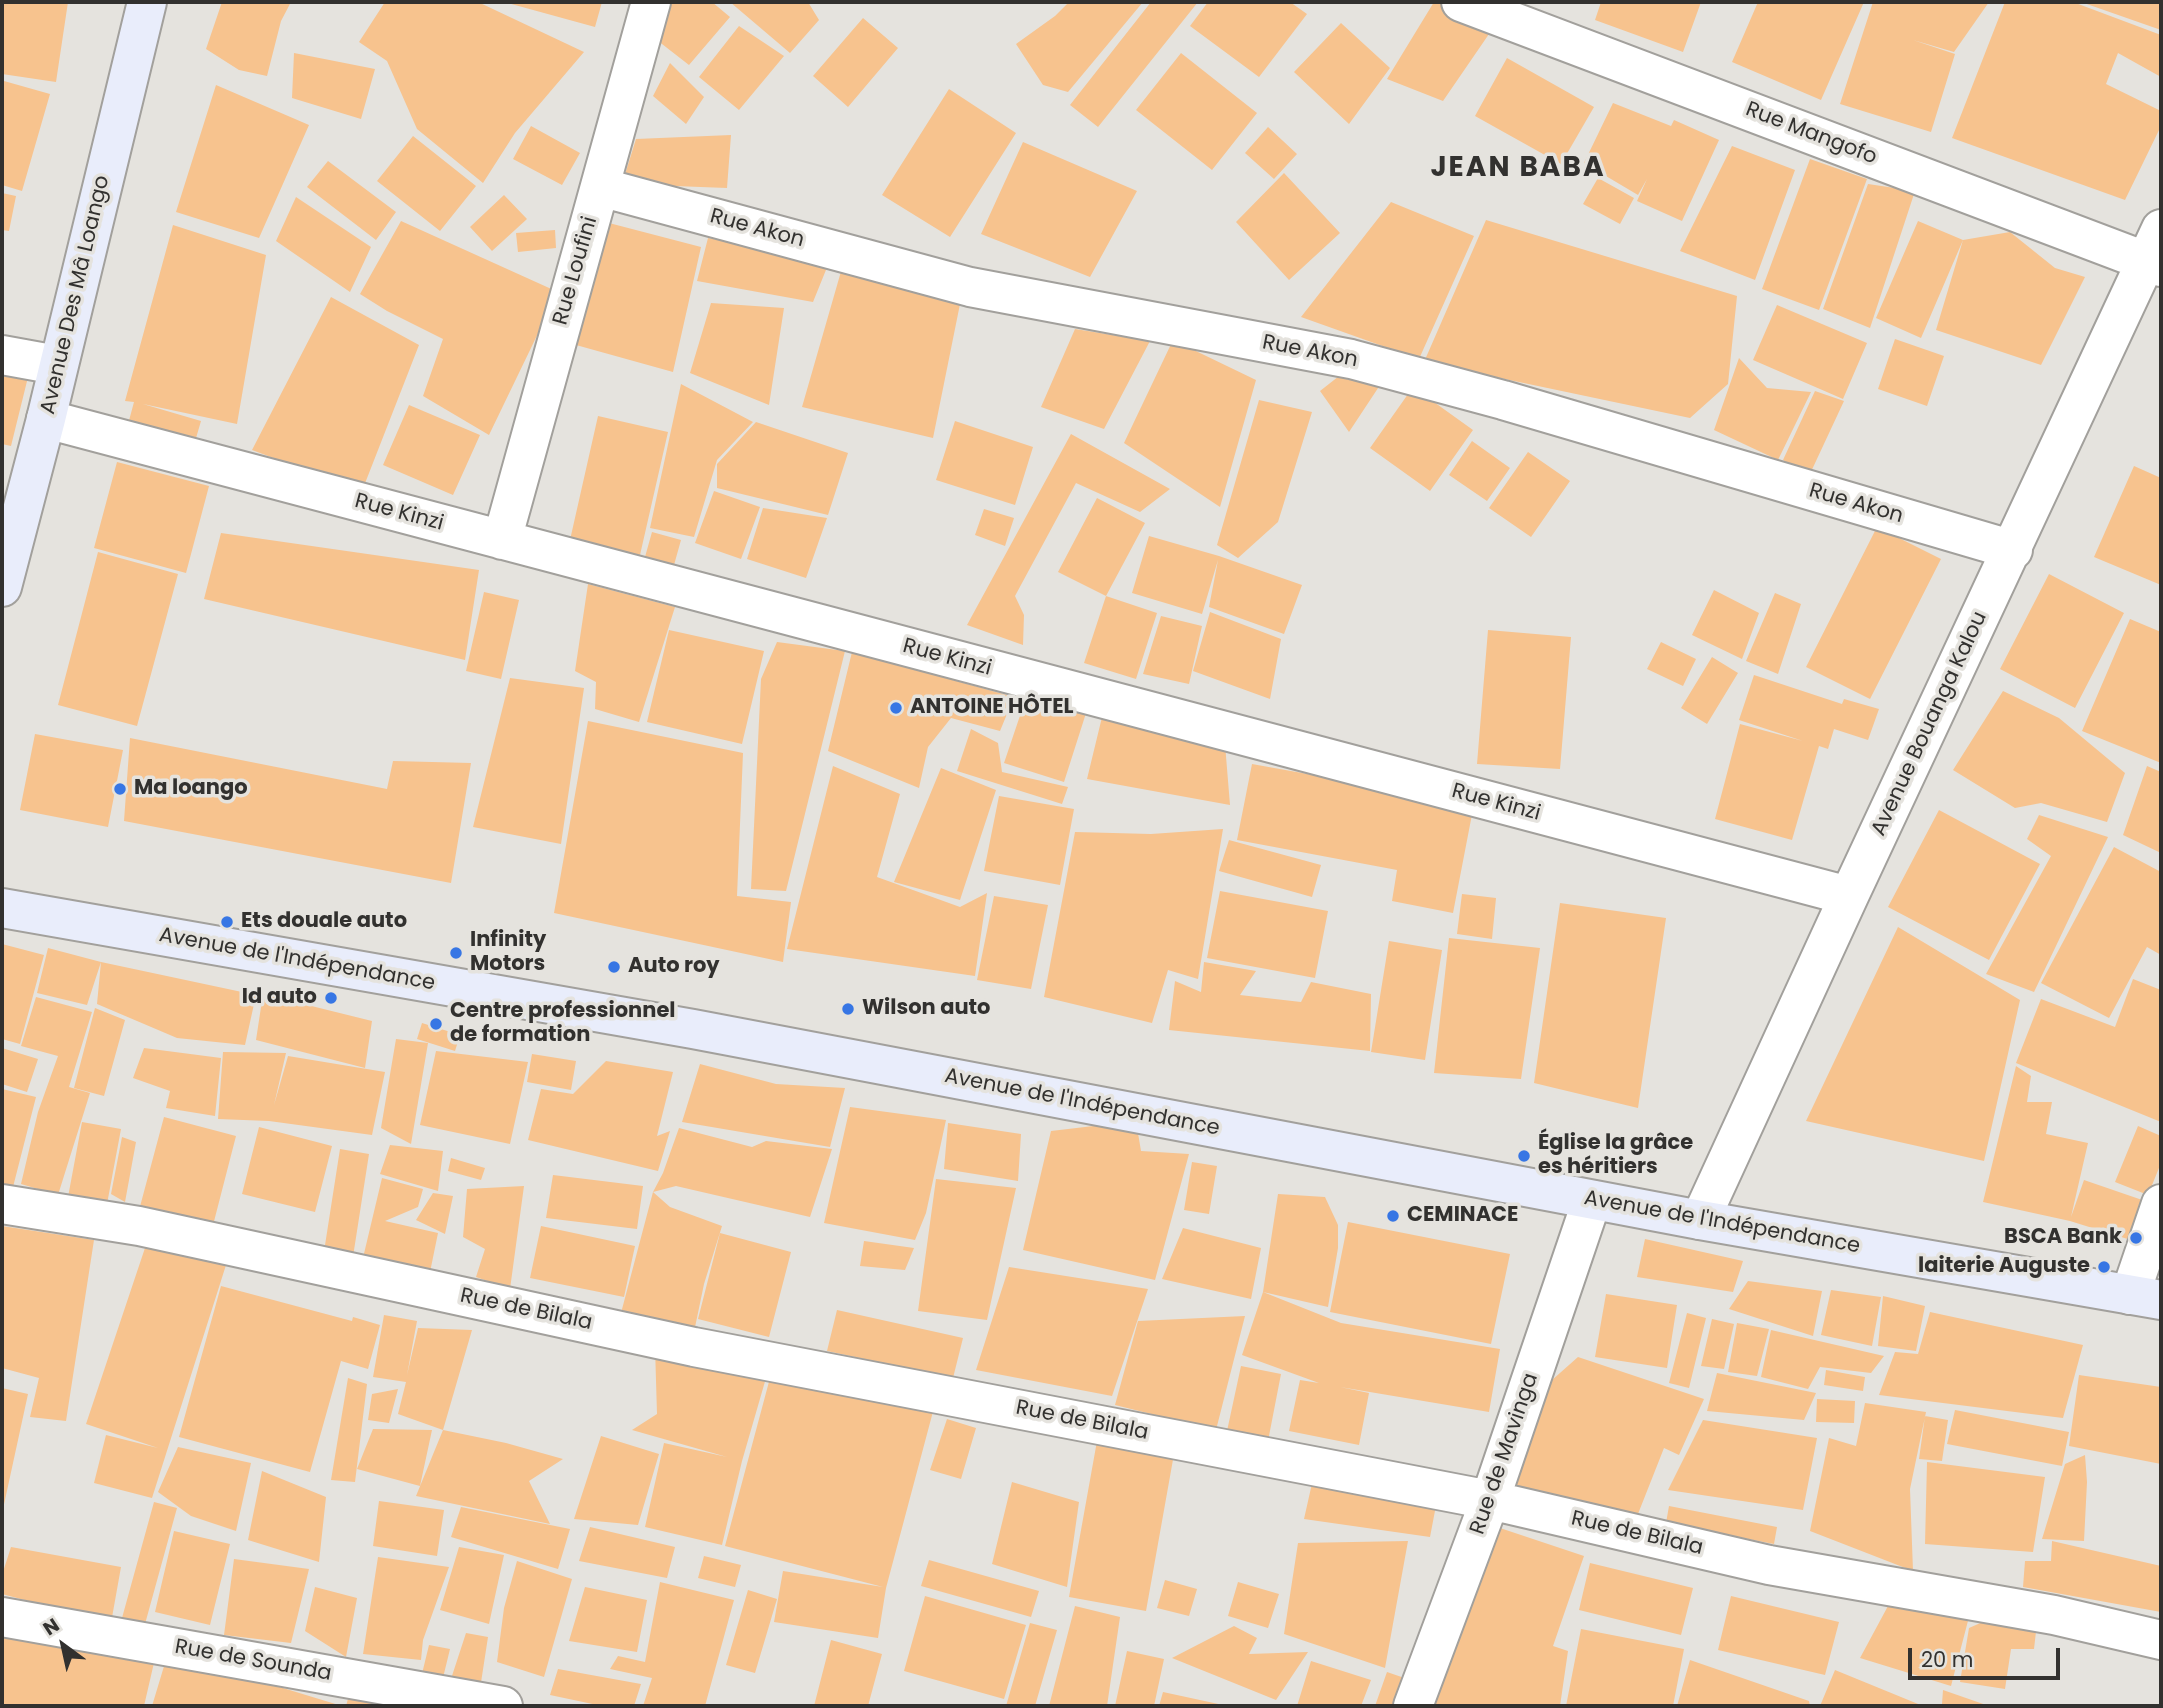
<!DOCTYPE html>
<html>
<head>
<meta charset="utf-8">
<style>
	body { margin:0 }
	#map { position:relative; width:2163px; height:1708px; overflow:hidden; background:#e5e3de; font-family:Poppins,sans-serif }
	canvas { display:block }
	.frame { position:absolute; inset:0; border:4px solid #32312f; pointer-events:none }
	.north { position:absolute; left:28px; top:1610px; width:70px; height:70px; -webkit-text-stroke:5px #e5e3de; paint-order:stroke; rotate:327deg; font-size:19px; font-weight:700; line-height:28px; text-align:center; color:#32312f }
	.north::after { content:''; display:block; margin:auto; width:24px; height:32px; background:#32312f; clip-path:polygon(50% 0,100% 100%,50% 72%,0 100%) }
	.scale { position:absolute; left:1908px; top:1648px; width:152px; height:32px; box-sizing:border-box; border:4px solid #32312f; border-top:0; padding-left:9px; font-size:21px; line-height:24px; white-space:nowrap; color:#32312f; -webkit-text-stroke:5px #e5e3de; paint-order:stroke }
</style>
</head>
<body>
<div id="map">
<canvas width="2163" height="1708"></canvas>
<div class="frame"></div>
<div class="north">N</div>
<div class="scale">20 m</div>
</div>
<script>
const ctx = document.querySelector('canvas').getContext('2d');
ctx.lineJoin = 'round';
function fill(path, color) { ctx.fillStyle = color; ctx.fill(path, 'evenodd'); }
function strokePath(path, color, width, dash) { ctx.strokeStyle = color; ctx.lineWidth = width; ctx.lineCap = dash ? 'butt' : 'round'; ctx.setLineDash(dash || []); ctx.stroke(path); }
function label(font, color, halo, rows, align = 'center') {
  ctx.font = font + ' Poppins,sans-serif'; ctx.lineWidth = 7; ctx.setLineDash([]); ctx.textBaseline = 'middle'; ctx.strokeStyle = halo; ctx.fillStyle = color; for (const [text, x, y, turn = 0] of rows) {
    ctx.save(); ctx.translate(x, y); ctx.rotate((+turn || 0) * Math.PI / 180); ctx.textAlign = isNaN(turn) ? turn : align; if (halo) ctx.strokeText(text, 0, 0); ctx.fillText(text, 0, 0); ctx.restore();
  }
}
const building = new Path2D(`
	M2 2H68L56 82 2 74Z
	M222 2H291L281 21 267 76 239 70 206 49Z
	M385 2H478L584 52 515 133 483 183 417 129 387 61 359 42Z
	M504 2H602L595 27Z
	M667 2H712L730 17 689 65 653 37Z
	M730 2H808L819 20 790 53Z
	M1069 2H1143L1068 92 1043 85 1016 44 1055 16Z
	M1151 2H1198L1098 127 1070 105Z
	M1208 2H1290L1307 14 1259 77 1190 26Z
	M1434 2H1440L1489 34 1443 101 1387 79Z
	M1601 2H1701L1683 52 1595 20Z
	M1758 2H1864L1821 100 1732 62Z
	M1873 2H1989L1954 52 1913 40 1955 54 1931 132 1840 104Z
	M2005 2H2073L2161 35V77L2118 53 2106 84 2161 111V126L2125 200 1952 138Z
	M2081 2H2161V30Z
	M863 18 898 48 848 107 813 76Z
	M1341 23 1390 68 1349 124 1294 72Z
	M739 26 784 56 739 110 699 77Z
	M294 53 375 69 361 119 292 98Z
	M1181 53 1257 113 1212 170 1136 110Z
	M1507 58 1594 107 1561 164 1475 116Z
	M670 63 704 97 686 124 653 96Z
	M4 81 50 94 22 191 2 185V90Z
	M216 85 309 125 259 238 176 212Z
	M949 89 1016 133 950 237 882 195Z
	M1613 103 1671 126 1674 120 1719 140 1682 221 1637 201 1647 179 1638 195 1584 163Z
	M531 126 580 153 562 185 513 159Z
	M1268 127 1297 154 1274 179 1245 153Z
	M731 135 727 188 622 184 636 139Z
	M413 136 476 186 440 231 377 181Z
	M1023 142 1137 191 1090 277 981 234Z
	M1732 146 1795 170 1755 280 1680 251Z
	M1810 159 1867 179 1819 310 1762 289Z
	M328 161 396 212 376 240 307 187Z
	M1284 173 1340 233 1289 280 1236 222Z
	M1598 178 1634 198 1620 224 1583 204Z
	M1868 184 1915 191 1870 328 1823 309Z
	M2 193 16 196 9 231 2 230Z
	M504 195 527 219 492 251 470 227Z
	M296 197 371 247 350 292 276 241Z
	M1391 202 1474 236 1419 359 1301 317Z
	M1486 220 1737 296 1728 384 1690 418 1424 362Z
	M401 221 558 292 489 435 423 396 443 339 387 311 360 294Z
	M1918 221 1963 240 1921 338 1876 318Z
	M609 223 701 247 673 372 576 345Z
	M173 225 266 255 237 424 143 404 201 421 194 445 127 428 134 402 125 401Z
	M555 230 556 248 518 252 516 233Z
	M2010 232 2055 268 2085 277 2041 365 1936 330 1963 240Z
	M708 238 830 260 813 302 697 281Z
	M842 268 960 304 933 438 802 407Z
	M331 297 419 345 362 491 252 450Z
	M711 303 784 308 769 405 690 373Z
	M1777 305 1867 343 1843 399 1753 360Z
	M1075 329 1150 341 1104 429 1041 407Z
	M1895 339 1944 356 1927 406 1878 389Z
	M1173 340 1256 380 1220 507 1124 443Z
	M1739 358 1767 388 1811 392 1778 460 1714 430Z
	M2 363 30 369 11 446 2 444Z
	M1348 369 1386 376 1349 432 1320 391Z
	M681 384 753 422 717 460 694 537 650 528Z
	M1413 387 1473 430 1430 491 1370 448Z
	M1815 391 1844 401 1809 476 1783 460Z
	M1259 400 1312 412 1278 522 1238 558 1217 545Z
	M409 405 480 435 453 495 383 465Z
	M598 416 668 432 640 555 570 540Z
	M955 421 1033 447 1015 505 936 480Z
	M756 422 848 453 828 515 717 488V464Z
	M1071 434 1170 489 1140 512 1076 483 1015 596 1024 615 1023 645 967 625Z
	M1472 441 1510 468 1487 501 1449 475Z
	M1528 452 1570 481 1531 537 1489 508Z
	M117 462 209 486 186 573 94 548Z
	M2134 466 2161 478V585L2094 557Z
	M714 491 760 507 741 559 695 543Z
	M1097 498 1145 523 1106 596 1058 572Z
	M763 508 827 518 806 578 747 559Z
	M984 509 1014 518 1005 546 975 535Z
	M1877 527 1941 559 1870 699 1806 667Z
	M652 532 681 540 674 565 645 557Z
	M221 533 479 570 465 660 204 599Z
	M1149 536 1219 556 1302 585 1284 634 1209 607 1218 560 1202 614 1132 593Z
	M98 552 178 574 137 726 58 705Z
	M2049 574 2124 613 2075 708 2000 669Z
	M588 584 675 607 639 722 595 709 596 682 575 671Z
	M1714 590 1759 613 1742 659 1692 635Z
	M484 592 519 600 501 679 466 671Z
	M1775 593 1801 604 1778 674 1746 661Z
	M1106 596 1157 613 1136 679 1084 663Z
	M1210 612 1281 639 1270 699 1193 671Z
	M1161 616 1202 626 1189 684 1143 674Z
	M2130 619 2161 632V763L2082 731Z
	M669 630 764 651 742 744 647 722Z
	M1488 630 1571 637 1560 769 1477 764Z
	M777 642 845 651 786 891 751 889 761 679Z
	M1661 642 1696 659 1683 686 1647 669Z
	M852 652 1014 697 1000 731 951 718 928 747 919 788 828 751Z
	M1712 657 1738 673 1707 724 1681 708Z
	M1754 675 1842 704 1844 699 1879 709 1868 740 1834 729 1828 749 1819 746 1792 840 1715 819 1740 724 1803 741 1739 720Z
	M510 678 584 688 561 844 473 827Z
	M2003 691 2059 718 2125 773 2107 822 2041 803 2015 808 1953 770Z
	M1028 692 1087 710 1064 782 1004 763Z
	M1103 713 1225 744 1230 805 1087 779Z
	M588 721 743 753 737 896 791 902 783 962 554 913Z
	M971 729 998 743 1002 772 1068 787 1062 804 957 771Z
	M35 734 123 750 108 827 20 810Z
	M130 738 387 789 393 761 471 763 451 883 124 821Z
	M1252 764 1474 804 1453 913 1392 901 1397 870 1237 840Z
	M833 766 900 794 877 877 960 907 987 893 975 976 787 949Z
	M2147 766 2161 772V853L2123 835Z
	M941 768 996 790 960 900 894 882Z
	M999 796 1074 809 1060 885 984 871Z
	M1939 810 2040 864 1989 960 1888 907Z
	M2039 815 2108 837 2034 992 1986 974 2051 856 2027 839Z
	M1223 829 1198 979 1168 970 1152 1023 1044 997 1075 832 1151 834Z
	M1229 840 1321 865 1312 897 1219 871Z
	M2114 847 2161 872V955L2147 947 2109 1018 2041 983Z
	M1220 891 1328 911 1315 978 1207 958Z
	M1462 894 1496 898 1492 939 1457 934Z
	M994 896 1048 905 1031 989 977 980Z
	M1560 903 1666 918 1638 1108 1534 1083Z
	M1898 927 2020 1000 1984 1161 1806 1121Z
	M1449 938 1540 948 1521 1079 1434 1073Z
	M1389 941 1442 950 1425 1060 1371 1052Z
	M2 944 44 955 20 1044 2 1039Z
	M48 948 101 962 87 1005 37 993Z
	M101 962 256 995 245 1045 177 1038 97 1004Z
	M1204 962 1256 971 1240 995 1301 1002 1311 982 1371 994 1370 1051 1169 1030 1175 981 1201 992Z
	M2133 979 2161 990V1122L2016 1063 2041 999 2115 1027Z
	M263 994 372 1021 365 1068 256 1040Z
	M36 997 92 1012 69 1087 90 1093 58 1195 21 1184 38 1112 58 1056 21 1046Z
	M95 1008 125 1020 104 1096 74 1088Z
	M422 1023 460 1035 455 1051 417 1039Z
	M396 1039 428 1043 411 1144 381 1128Z
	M2 1048 38 1059 27 1092 2 1084Z
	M144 1048 221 1058 215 1116 166 1108 170 1091 133 1078Z
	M436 1051 528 1062 510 1144 420 1125Z
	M223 1052 286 1053 274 1105 288 1056 385 1072 372 1135 269 1121 218 1119Z
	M532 1054 576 1061 571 1090 527 1082Z
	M606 1061 673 1072 657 1136 670 1131 658 1171 528 1140 541 1089 573 1094Z
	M700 1064 776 1084 845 1088 830 1147 682 1122Z
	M2016 1066 2031 1076 2027 1102H2052L2046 1134 2088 1143 2071 1217 2084 1180 2148 1202 2134 1241 2070 1221 1983 1202Z
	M2 1089 36 1097 13 1187 2 1185Z
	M850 1107 946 1120 926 1213 915 1240 824 1223Z
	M164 1117 236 1136 211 1233 138 1214Z
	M1136 1121 1141 1151 1189 1154 1155 1280 1023 1250 1051 1131Z
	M82 1122 121 1129 107 1204 68 1197Z
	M948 1123 1021 1134 1018 1181 944 1169Z
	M2138 1126 2161 1136V1163L2148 1195 2115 1182Z
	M259 1127 332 1146 315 1212 242 1194Z
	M679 1128 752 1147 766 1141 832 1149 810 1217 676 1186 653 1192 663 1173Z
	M122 1137 136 1142 125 1202 111 1194Z
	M390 1145 443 1151 438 1191 380 1174Z
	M340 1149 369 1154 352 1263 323 1258Z
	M451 1158 485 1168 481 1180 448 1171Z
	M1192 1162 1217 1166 1209 1214 1184 1210Z
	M553 1175 643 1186 637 1229 546 1218Z
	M382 1178 423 1189 418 1207 385 1221 438 1233 429 1277 362 1262Z
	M936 1179 1016 1188 987 1320 918 1311Z
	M524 1186 510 1289 476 1277 485 1249 463 1237 467 1189Z
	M653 1192 670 1207 722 1226 704 1284 694 1332 621 1313Z
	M433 1193 453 1196 445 1234 416 1220Z
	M1278 1194 1325 1197 1338 1225V1248L1328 1307 1263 1292Z
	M1348 1222 1510 1254 1491 1344 1330 1312Z
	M2 1226 94 1240 66 1421 30 1417 39 1378 2 1368Z
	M541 1226 635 1246 624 1297 530 1278Z
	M1183 1228 1261 1248 1251 1299 1162 1279Z
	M720 1233 791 1252 769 1337 698 1319Z
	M148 1239 226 1265 152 1498 94 1483 106 1435 158 1448 86 1424Z
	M1645 1239 1743 1261 1733 1292 1637 1277Z
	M864 1241 914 1248 905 1270 860 1266Z
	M1009 1267 1148 1289 1112 1396 976 1370Z
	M1748 1281 1822 1291 1813 1336 1729 1309Z
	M221 1286 352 1321 353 1317 380 1325 368 1369 341 1361 310 1472 179 1437Z
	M1831 1290 1881 1297 1872 1346 1821 1335Z
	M1263 1292 1341 1323 1500 1349 1489 1412 1340 1387 1369 1393 1359 1445 1289 1431 1300 1380 1319 1383 1242 1355Z
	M1606 1294 1677 1305 1667 1368 1595 1357Z
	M1883 1296 1925 1306 1916 1351 1878 1346Z
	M837 1310 963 1338 953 1378 827 1351Z
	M1930 1312 2083 1345 2063 1418 1879 1395 1895 1352 1918 1354Z
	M1687 1313 1706 1318 1689 1388 1669 1383Z
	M384 1315 417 1321 407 1375 418 1328 472 1330 443 1430 398 1414 406 1382 373 1377Z
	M1245 1316 1216 1430 1115 1405 1138 1321Z
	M1712 1319 1734 1324 1724 1369 1701 1366Z
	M1737 1323 1769 1329 1757 1376 1728 1372Z
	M1771 1330 1884 1356 1871 1373 1820 1367 1808 1389 1761 1377Z
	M655 1347 766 1378 742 1461 722 1545 645 1527 664 1443 727 1457 632 1430 657 1414Z
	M1578 1357 1704 1399 1679 1455 1664 1448 1636 1519 1507 1493 1534 1396Z
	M774 1363 935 1404 886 1588 878 1638 774 1622 783 1571 883 1587 725 1546Z
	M1241 1366 1281 1374 1268 1441 1227 1431Z
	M1826 1370 1865 1377 1863 1391 1824 1385Z
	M1717 1373 1816 1393 1804 1420 1707 1411Z
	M2079 1375 2161 1387V1464L2069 1446Z
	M348 1378 367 1384 355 1482 331 1480Z
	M2 1388 28 1394 3 1509H2Z
	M398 1389 389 1423 368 1420 372 1394Z
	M1817 1399 1855 1401 1854 1423 1816 1422Z
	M1865 1403 1926 1412 1910 1489 1913 1571 1810 1531 1829 1438 1856 1446Z
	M1955 1410 2069 1432 2062 1466 1947 1444Z
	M1925 1416 1948 1420 1942 1461 1919 1459Z
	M947 1419 976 1428 961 1479 930 1470Z
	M1703 1420 1817 1438 1803 1510 1668 1490Z
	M373 1429 432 1430 420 1486 357 1469Z
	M443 1430 506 1443 563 1459 529 1481 550 1524 416 1496Z
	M601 1436 659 1454 638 1525 574 1519Z
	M1097 1441 1174 1454 1146 1611 1069 1597Z
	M178 1447 251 1463 236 1531 191 1516 158 1492Z
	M2085 1455 2087 1482 2084 1541 2042 1539 2065 1464Z
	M1927 1462 2045 1477 2033 1552 1925 1544Z
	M1315 1470 1438 1495 1430 1537 1304 1519Z
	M262 1471 326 1497 319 1562 248 1540Z
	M1012 1482 1079 1502 1067 1587 992 1564Z
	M379 1501 444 1510 437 1556 373 1546Z
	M154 1502 177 1508 145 1624 122 1618Z
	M1669 1506 1777 1527 1774 1544 1666 1523Z
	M461 1507 570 1529 558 1569 451 1537Z
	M1494 1526 1584 1556 1553 1646 1568 1651 1560 1706H1426Z
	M590 1527 675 1547 667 1578 579 1561Z
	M174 1531 230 1544 210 1625 155 1612Z
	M1408 1541 1385 1668 1284 1634 1298 1543Z
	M2052 1541 2161 1566V1612L2023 1587 2025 1561H2051Z
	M11 1547 121 1567 111 1623 2 1594V1575Z
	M459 1547 504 1555 489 1624 440 1610Z
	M704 1556 741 1565 735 1587 698 1578Z
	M378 1557 449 1567 423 1640 421 1660 363 1654Z
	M234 1559 309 1569 291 1643 224 1635Z
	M929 1560 1039 1591 1031 1617 921 1586Z
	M517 1561 572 1579 544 1677 497 1662 504 1608Z
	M1590 1563 1693 1588 1681 1635 1579 1610Z
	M1165 1580 1197 1589 1189 1616 1157 1608Z
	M660 1582 734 1600 705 1706H643L652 1678 610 1669 618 1656 645 1662Z
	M1238 1582 1279 1594 1268 1628 1228 1616Z
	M315 1587 357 1598 346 1657 305 1631Z
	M585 1587 647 1600 637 1652 569 1641Z
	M748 1590 777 1599 755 1673 726 1665Z
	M1895 1593 1969 1617 1951 1686 1860 1658Z
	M925 1596 1026 1625 1004 1699 904 1671Z
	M1731 1596 1839 1622 1825 1675 1718 1650Z
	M1075 1606 1120 1617 1107 1706H1049Z
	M2038 1614 2034 1649H2011L2005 1689 1960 1682 1969 1628 1985 1621Z
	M1030 1623 1057 1630 1035 1706H1006Z
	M1234 1626 1257 1638 1249 1654 1308 1652 1276 1700 1172 1658Z
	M5 1629 156 1654 144 1706H2V1642Z
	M1581 1629 1684 1649 1673 1706H1566Z
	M466 1633 488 1637 480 1689 450 1682Z
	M831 1640 882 1654 868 1706H814Z
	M429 1645 450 1649 441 1686 420 1682Z
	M1127 1651 1164 1659 1154 1706H1115Z
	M168 1653 342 1706H152Z
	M1690 1660 1809 1701 1810 1706H1677Z
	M1311 1661 1371 1680 1361 1706H1297Z
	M558 1669 641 1684 634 1706H602L550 1695Z
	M1835 1670 1923 1706H1820Z
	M1387 1672 1416 1682 1408 1706H1375Z
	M1943 1690 1989 1706H1947L1942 1704Z
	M1163 1692 1223 1705V1706H1159Z
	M349 1695 394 1705V1706H346Z`);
const street = new Path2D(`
	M1461 2 2161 267
	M600 187 970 287 1351 359 1503 400 2013 550
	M2 355 57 365
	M46 419 1849 896
	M502 540 651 2
	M2 1204 139 1226 694 1347 1490 1500 1769 1565 2054 1615 2161 1640
	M1700 1220 1849 896 2161 229
	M2130 1295 2161 1204
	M2 1617 503 1706
	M1413 1706 1490 1500 1592 1200`);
const secondary = new Path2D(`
	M2 587 46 419 147 2
	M2 908 693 1029 1700 1220 2161 1300`);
const markers = [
	[896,708,7,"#3776e4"],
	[120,789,7,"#3776e4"],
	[227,922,7,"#3776e4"],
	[456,953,7,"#3776e4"],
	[614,967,7,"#3776e4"],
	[331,998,7,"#3776e4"],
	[848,1009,7,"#3776e4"],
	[436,1024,7,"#3776e4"],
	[1524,1156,7,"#3776e4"],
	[1393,1216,7,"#3776e4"],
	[2136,1238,7,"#3776e4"],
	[2104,1267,7,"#3776e4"]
];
const streetNames = [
	["Rue Mangofo",1811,134,21],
	["Rue Akon",757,229,15],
	["Rue Loufini",576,271,-74],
	["Avenue Des Mâ Loango",76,295,-77],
	["Rue Akon",1310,352,11],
	["Rue Akon",1856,504,16],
	["Rue Kinzi",399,513,15],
	["Rue Kinzi",947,658,15],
	["Avenue Bouanga Kalou",1930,724,-65],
	["Rue Kinzi",1496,803,15],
	["Avenue de l'Indépendance",297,960,10],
	["Avenue de l'Indépendance",1082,1103,11],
	["Avenue de l'Indépendance",1722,1223,10],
	["Rue de Bilala",526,1310,12],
	["Rue de Bilala",1082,1421,11],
	["Rue de Mavinga",1505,1454,-71],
	["Rue de Bilala",1637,1534,13],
	["Rue de Sounda",253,1661,10]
];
const poiNames = [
	["ANTOINE HÔTEL",910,708],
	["Ma loango",134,789],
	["Ets douale auto",241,922],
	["Infinity",470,941],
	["Motors",470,965],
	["Auto roy",628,967],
	["Id auto",317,998,"right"],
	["Wilson auto",862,1009],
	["Centre professionnel",450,1012],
	["de formation",450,1036],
	["Église la grâce",1538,1144],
	["es héritiers",1538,1168],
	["CEMINACE",1407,1216],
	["BSCA Bank",2122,1238,"right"],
	["laiterie Auguste",2090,1267,"right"]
];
const districtNames = [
	["JEAN BABA",1518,169]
];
fill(building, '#f7c38e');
strokePath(street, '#a2a09c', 42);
strokePath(secondary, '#a2a09c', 42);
strokePath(street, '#fff', 38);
strokePath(secondary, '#e9edfb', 38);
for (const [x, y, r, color] of markers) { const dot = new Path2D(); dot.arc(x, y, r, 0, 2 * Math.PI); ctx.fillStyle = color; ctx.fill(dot); strokePath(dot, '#e5e3de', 2.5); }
label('21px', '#32312f', '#e5e3de', streetNames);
label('bold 21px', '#32312f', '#e5e3de', poiNames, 'left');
ctx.letterSpacing = '2px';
label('bold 28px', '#32312f', '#e5e3de', districtNames);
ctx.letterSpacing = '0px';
</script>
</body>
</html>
